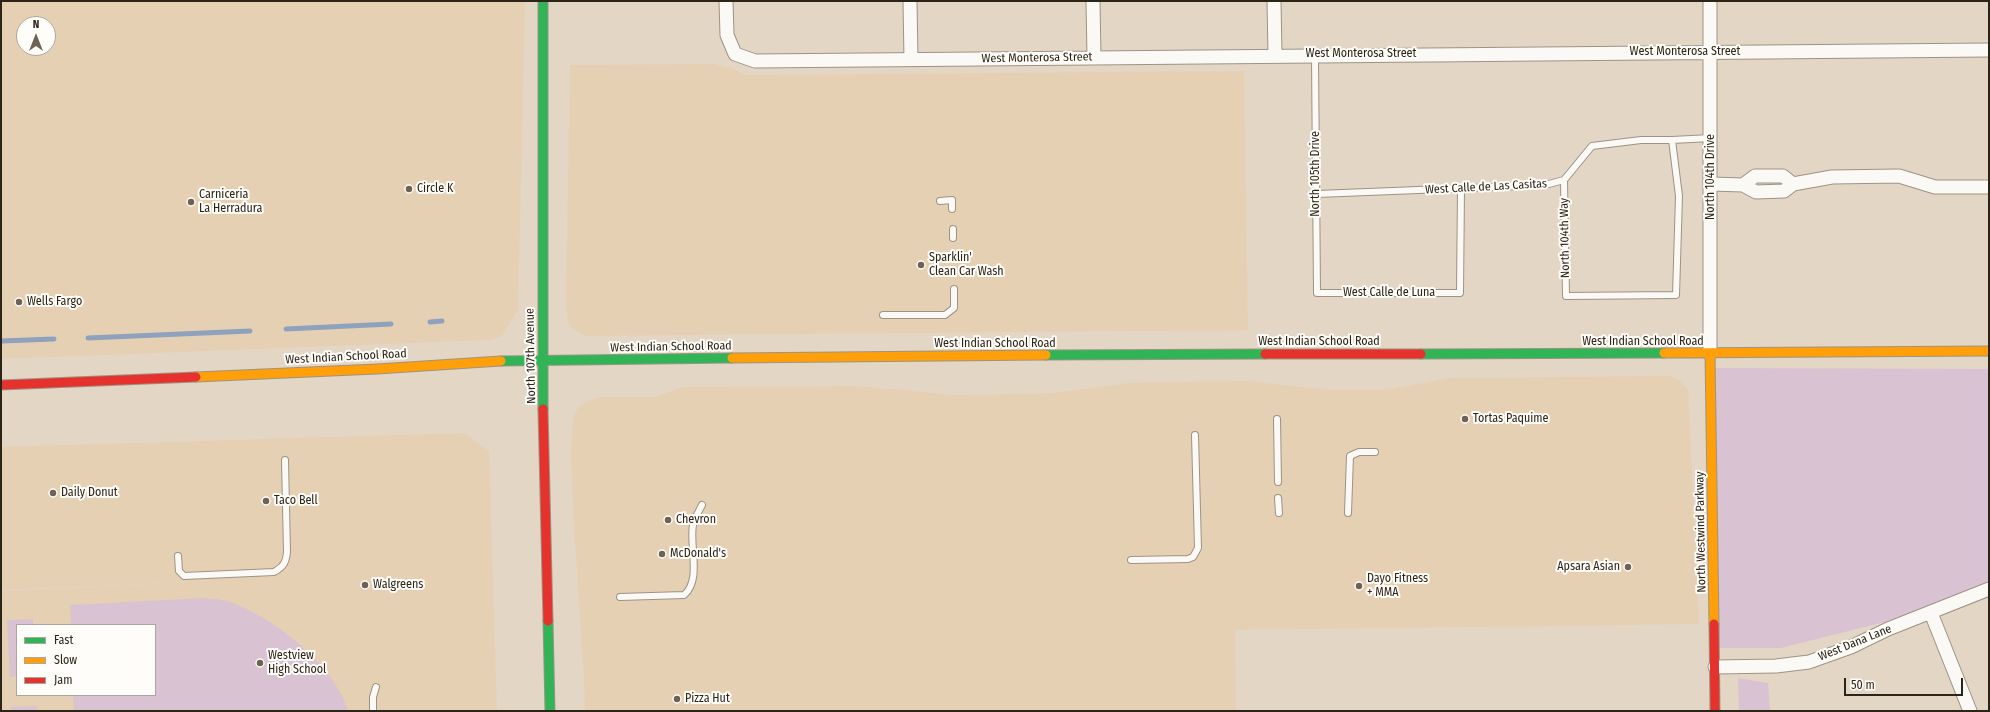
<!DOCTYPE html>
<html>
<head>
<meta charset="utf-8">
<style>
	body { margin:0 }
	#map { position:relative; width:1990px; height:712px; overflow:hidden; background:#e3d6c4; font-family:"Fira Sans Condensed",sans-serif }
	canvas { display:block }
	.frame { position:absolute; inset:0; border:2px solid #2d2418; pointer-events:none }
	.legend { position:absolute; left:16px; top:624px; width:140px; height:72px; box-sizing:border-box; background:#fffdf9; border:1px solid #aba69f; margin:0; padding:5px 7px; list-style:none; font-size:12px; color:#2d2418 }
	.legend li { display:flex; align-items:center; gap:8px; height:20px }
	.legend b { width:20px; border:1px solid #aba69f }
	.north { position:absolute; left:16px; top:16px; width:40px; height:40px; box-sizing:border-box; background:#fffdf9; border:1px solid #aba69f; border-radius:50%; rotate:0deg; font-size:11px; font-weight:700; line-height:16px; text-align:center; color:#2d2418 }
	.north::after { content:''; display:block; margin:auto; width:14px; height:18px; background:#6d6254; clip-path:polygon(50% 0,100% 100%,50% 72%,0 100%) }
	.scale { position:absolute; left:1844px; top:678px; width:119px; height:18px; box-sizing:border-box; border:2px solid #2d2418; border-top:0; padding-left:5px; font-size:12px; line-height:14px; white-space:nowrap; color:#2d2418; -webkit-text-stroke:3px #fffdf9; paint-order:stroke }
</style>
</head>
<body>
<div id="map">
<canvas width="1990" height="712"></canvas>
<div class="frame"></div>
<ul class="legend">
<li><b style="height:5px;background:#30b455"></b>Fast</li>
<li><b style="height:5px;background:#ff9f0a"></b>Slow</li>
<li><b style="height:5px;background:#e5322d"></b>Jam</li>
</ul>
<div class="north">N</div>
<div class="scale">50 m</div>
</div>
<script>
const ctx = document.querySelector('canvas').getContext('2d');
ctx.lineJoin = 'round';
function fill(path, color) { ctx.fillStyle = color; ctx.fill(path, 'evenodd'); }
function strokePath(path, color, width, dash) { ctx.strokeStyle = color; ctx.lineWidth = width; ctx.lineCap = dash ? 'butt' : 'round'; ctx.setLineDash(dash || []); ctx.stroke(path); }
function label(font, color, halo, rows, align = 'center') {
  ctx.font = font + ' "Fira Sans Condensed",sans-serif'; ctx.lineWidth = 4; ctx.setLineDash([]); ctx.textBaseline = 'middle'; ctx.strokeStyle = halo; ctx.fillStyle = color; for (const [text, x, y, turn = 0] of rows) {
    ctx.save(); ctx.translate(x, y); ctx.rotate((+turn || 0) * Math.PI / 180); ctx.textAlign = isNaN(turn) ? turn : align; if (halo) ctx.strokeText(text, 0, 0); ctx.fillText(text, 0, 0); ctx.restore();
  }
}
const built = new Path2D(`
	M1 1H525L518 310 502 336 490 340 1 359ZM24 24H48V48H24Z
	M714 64 731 68 746 75 1244 71 1248 330 586 336 580 333 573 329 568 322 566 306 570 65Z
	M1671 376 1679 380 1688 390 1699 624 1235 630 1236 711H585L584 678 574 527 571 454 573 419 577 409 588 401 603 397H654L684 387 855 386 956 395 1055 393 1128 383 1246 381 1330 390H1387L1449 378Z
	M465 433 489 451 497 711H1V591L190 582 1 590V447ZM17 625H155V695H17Z`);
const green = new Path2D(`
	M1710 368 1989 369V589L1937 609 1781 648H1715Z
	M203 598C212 599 222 599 230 602 273 617 335 665 348 711H74L73 695H155V625H71L70 605Z
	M33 619V625H17V676L10 677 7 620Z
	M1738 678 1768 683 1770 711H1739Z
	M37 706V711H11V707Z`);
const stream = new Path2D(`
	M430 322 442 321
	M286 329 391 324
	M88 338 250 331
	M1 341 54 339`);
const lane = new Path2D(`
	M1315 56 1317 293H1460L1461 189
	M1564 180 1566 296 1676 295 1679 196 1672 140
	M1317 194 1545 185 1564 180 1592 146 1641 140H1672L1711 138
	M940 201 952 200V209
	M953 229V238
	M883 315H945L954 308V289
	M1277 419 1278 482
	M1278 498 1279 513
	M1348 513 1350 456 1359 452H1375
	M178 556 179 571 184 576 274 572C283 567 286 563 287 552L285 460
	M1131 560 1188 559 1193 557 1198 548 1195 435
	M620 597 684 595C702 580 689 546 693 525 694 519 699 511 702 505
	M373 711V697L376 687`);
const street = new Path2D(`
	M726 1 727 35 735 54 755 61 1989 50
	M910 1 911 59
	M1093 1 1094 57
	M1274 1 1275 55
	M1710 1V353
	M1711 184 1743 185 1756 192 1784 191 1793 184 1832 177 1899 176 1935 187H1989
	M1743 185 1755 176H1783L1793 184
	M1931 613 1970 711
	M1715 667 1776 666 1809 662 1851 647 1888 629 1989 589`);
const fast = new Path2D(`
	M543 1V409
	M1421 354 1664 353
	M1046 355 1265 354
	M501 361 732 358
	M548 621 550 711`);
const slow = new Path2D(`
	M1664 353 1989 351
	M1710 353 1714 624
	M732 358 1046 355
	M196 377 377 369 501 361`);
const jam = new Path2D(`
	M1265 354H1421
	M1 385 196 377
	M543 409 548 621
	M1714 624 1715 711`);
const markers = [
	[409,189,4,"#6d6254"],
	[191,202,4,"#6d6254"],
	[921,265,4,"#6d6254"],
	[19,302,4,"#6d6254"],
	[1465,419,4,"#6d6254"],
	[53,493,4,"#6d6254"],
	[266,501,4,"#6d6254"],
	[668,520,4,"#6d6254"],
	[662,554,4,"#6d6254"],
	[1628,567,4,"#6d6254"],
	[365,585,4,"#6d6254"],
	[1359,586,4,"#6d6254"],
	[260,663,4,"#6d6254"],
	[677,699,4,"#6d6254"]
];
const streetNames = [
	["West Monterosa Street",1685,52],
	["West Monterosa Street",1361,54],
	["West Monterosa Street",1037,58,-1],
	["North 105th Drive",1316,174,-90],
	["North 104th Drive",1711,177,-90],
	["West Calle de Las Casitas",1486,187,-3],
	["North 104th Way",1565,238,-91],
	["West Calle de Luna",1389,293],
	["West Indian School Road",1319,342],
	["West Indian School Road",1643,342],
	["West Indian School Road",995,344],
	["West Indian School Road",671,347,-1],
	["North 107th Avenue",531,356,-91],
	["West Indian School Road",346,357,-3],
	["North Westwind Parkway",1701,532,-91],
	["West Dana Lane",1855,643,-22]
];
const poiNames = [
	["Circle K",417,189],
	["Carniceria",199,195],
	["La Herradura",199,209],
	["Sparklin'",929,258],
	["Clean Car Wash",929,272],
	["Wells Fargo",27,302],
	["Tortas Paquime",1473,419],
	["Daily Donut",61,493],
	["Taco Bell",274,501],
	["Chevron",676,520],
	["McDonald's",670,554],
	["Apsara Asian",1620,567,"right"],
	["Dayo Fitness",1367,579],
	["+ MMA",1367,593],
	["Walgreens",373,585],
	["Westview",268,656],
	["High School",268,670],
	["Pizza Hut",685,699]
];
fill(built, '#e6d0b3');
fill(green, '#d9c2d2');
strokePath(stream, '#8ea2bd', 5);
strokePath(lane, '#9d9385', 8);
strokePath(street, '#9d9385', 15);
strokePath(fast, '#9d9385', 11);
strokePath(slow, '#9d9385', 11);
strokePath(jam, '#9d9385', 11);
strokePath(lane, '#fbf9f6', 6);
strokePath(street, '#fbf9f6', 13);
strokePath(fast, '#30b455', 9);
strokePath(slow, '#ff9f0a', 9);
strokePath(jam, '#e5322d', 9);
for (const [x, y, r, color] of markers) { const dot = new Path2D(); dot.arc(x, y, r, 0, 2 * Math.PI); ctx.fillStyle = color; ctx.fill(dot); strokePath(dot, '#fffdf9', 1.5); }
label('12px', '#2d2418', '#fffdf9', streetNames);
label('12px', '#2d2418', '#fffdf9', poiNames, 'left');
</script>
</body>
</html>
